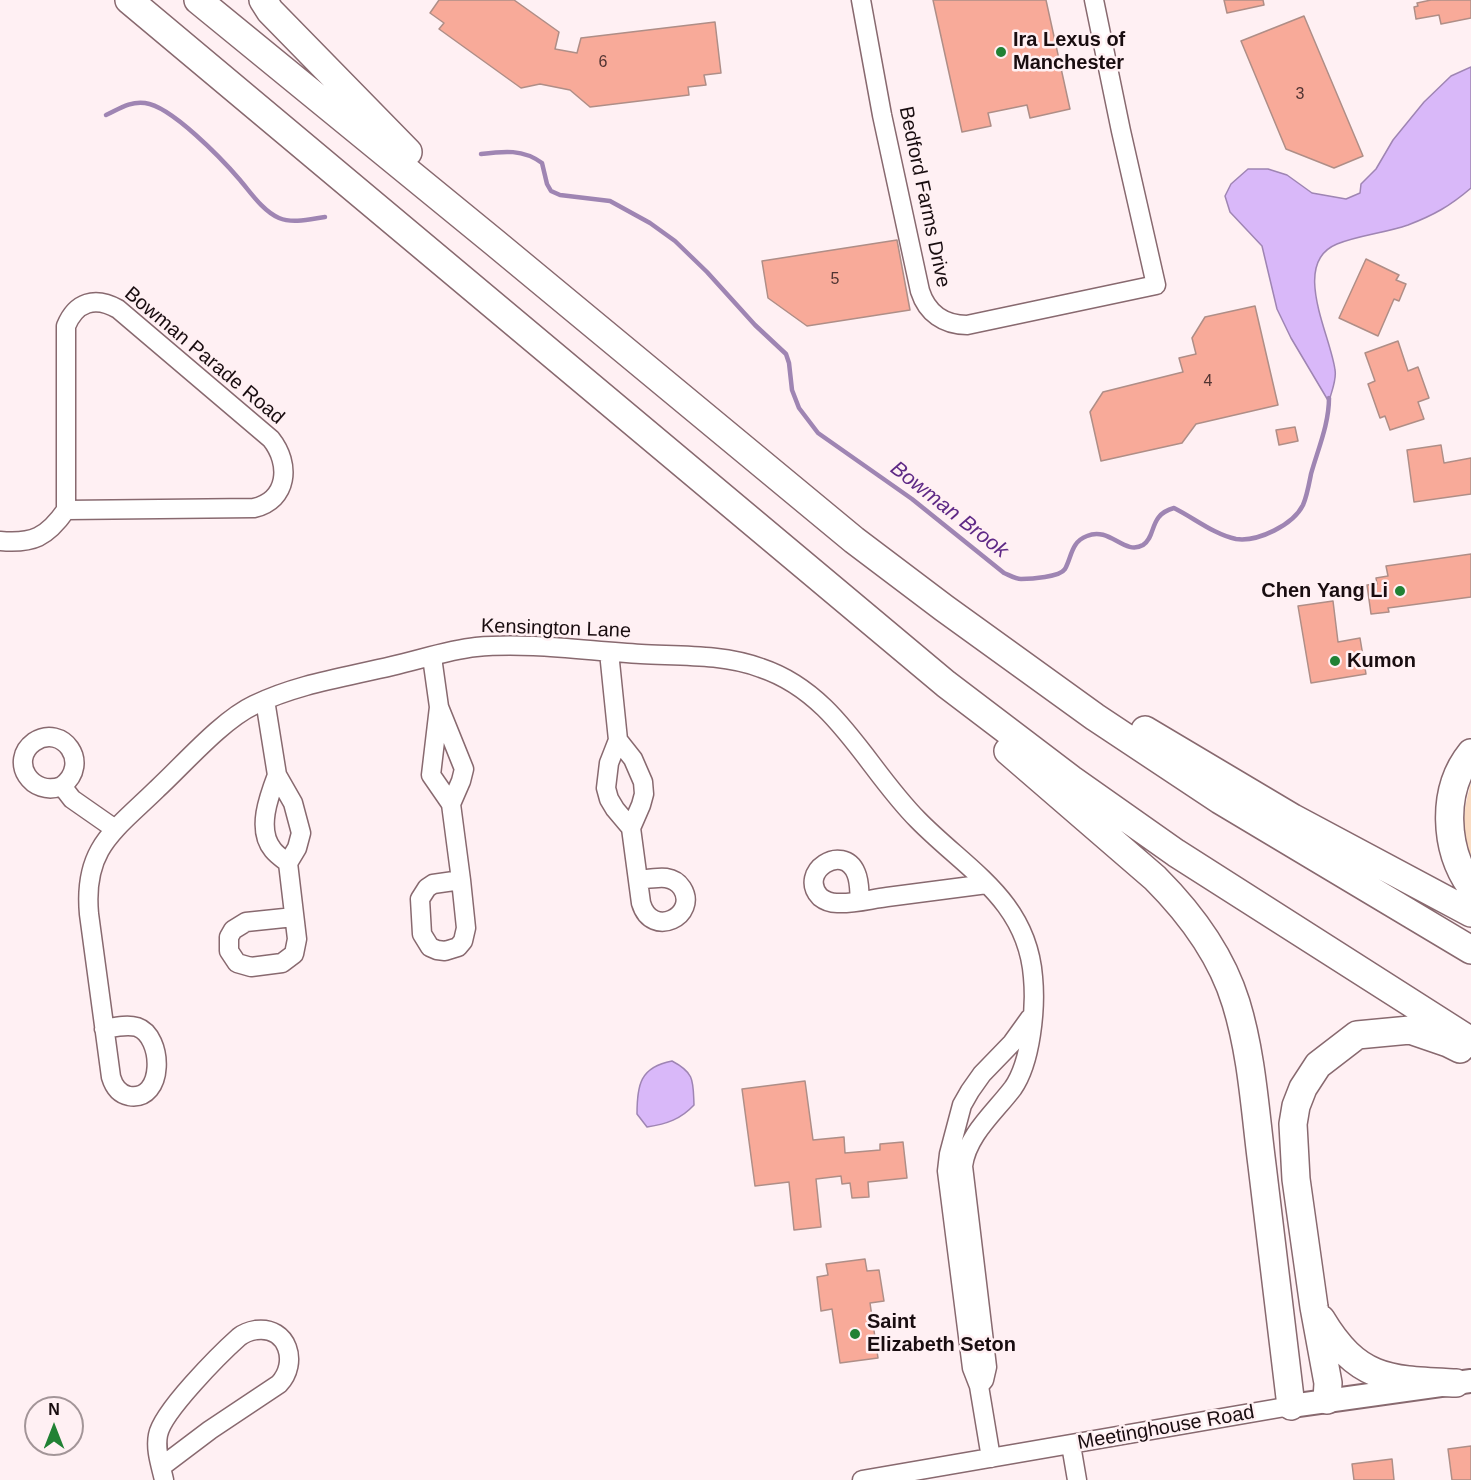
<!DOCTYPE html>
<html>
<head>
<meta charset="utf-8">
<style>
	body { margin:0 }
	#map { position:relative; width:1471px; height:1480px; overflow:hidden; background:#fff0f3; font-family:Helvetica,sans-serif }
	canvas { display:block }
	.north { position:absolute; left:24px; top:1396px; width:60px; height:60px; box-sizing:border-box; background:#fff0f3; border:2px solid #a39598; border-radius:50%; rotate:0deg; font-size:16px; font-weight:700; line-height:24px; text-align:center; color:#190d10 }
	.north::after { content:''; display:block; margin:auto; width:21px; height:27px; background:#218134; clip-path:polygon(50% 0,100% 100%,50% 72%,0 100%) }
</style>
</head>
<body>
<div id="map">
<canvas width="1471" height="1480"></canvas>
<div class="north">N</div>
</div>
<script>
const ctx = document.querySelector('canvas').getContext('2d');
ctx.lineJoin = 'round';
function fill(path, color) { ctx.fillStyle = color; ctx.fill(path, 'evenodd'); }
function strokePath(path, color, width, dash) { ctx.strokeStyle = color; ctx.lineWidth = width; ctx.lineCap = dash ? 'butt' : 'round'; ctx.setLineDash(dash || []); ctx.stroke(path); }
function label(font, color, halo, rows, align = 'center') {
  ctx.font = font + ' Helvetica,sans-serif'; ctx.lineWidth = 5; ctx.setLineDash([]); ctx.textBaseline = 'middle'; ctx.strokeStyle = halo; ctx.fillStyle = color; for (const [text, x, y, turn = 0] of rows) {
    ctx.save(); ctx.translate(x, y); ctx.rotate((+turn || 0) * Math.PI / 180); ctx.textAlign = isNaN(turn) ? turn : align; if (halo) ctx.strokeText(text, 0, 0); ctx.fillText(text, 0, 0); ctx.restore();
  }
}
const green = new Path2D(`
	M1471 783V866C1462 832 1461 818 1471 783Z`);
const water = new Path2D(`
	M1471 67V188C1450 206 1434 215 1408 225 1385 233 1360 235 1337 244 1290 263 1331 336 1335 370 1337 380 1331 392 1329 402L1291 338 1277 309 1262 246 1230 212 1225 196 1231 184 1248 169H1268L1287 175 1312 193 1346 199 1360 193 1361 184 1376 169 1393 140 1424 102 1451 76Z
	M672 1061C695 1073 693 1081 694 1105 681 1119 667 1124 647 1127L637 1114C637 1085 640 1067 672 1061Z`);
const stream = new Path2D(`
	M106 115C119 109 130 101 145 103 171 106 222 159 240 180 251 193 263 211 279 218 293 224 311 219 325 217
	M481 154C504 151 523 149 542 163L547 184 551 191 560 195 610 201 650 223 675 241 707 272 755 325 786 354 789 363 792 390 799 408 818 433 912 499 1004 573C1009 575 1016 579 1021 579 1031 579 1060 577 1065 569 1072 556 1071 542 1087 536 1110 526 1124 556 1143 545 1157 536 1148 515 1174 508 1194 518 1215 535 1236 539 1258 542 1293 525 1303 505 1307 496 1309 484 1311 474 1318 449 1329 424 1329 398`);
const building = new Path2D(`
	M439 0H514L559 32 555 49 577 53 581 38 715 22 721 73 704 75 706 85 688 87 689 95 590 107 570 90 540 84 521 88 439 29 444 23 430 13Z
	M933 0H1046L1070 109 1030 118 1027 105 988 113 991 126 962 132Z
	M1224 0H1263L1264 5 1227 13Z
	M1431 0H1471V18L1441 24 1439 15 1416 19 1414 7 1418 6 1417 3Z
	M1304 16 1363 156 1334 168 1286 149 1241 41Z
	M897 240 910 310 807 326 768 298 762 261Z
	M1366 259 1399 275 1396 280 1406 284 1399 301 1394 299 1378 336 1339 318Z
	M1255 306 1278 405 1196 424 1182 443 1101 461 1090 412 1103 392 1183 372 1179 358 1196 354 1192 338 1205 317Z
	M1398 341 1408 371 1418 367 1429 398 1418 402 1424 419 1390 430 1385 416 1380 418 1368 384 1375 381 1365 353Z
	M1295 427 1298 441 1279 445 1276 430Z
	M1441 445 1444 463 1471 458V494L1414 502 1407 450Z
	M1471 554V597L1388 608 1389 612 1371 614 1367 585 1377 584 1376 578 1388 576 1386 566Z
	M1333 601 1338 642 1360 638 1366 674 1311 683 1298 606Z
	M805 1081 813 1140 844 1137 845 1153 880 1150V1144L903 1142 907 1178 868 1182 869 1197 852 1198 850 1183 842 1184 841 1176 816 1179 821 1227 794 1230 789 1182 755 1186 742 1089Z
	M865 1259 867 1271 879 1270 884 1301 870 1303 878 1358 840 1363 832 1309 821 1311 817 1277 828 1275 826 1264Z
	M1471 1446V1480H1452L1448 1449Z
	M1392 1459 1394 1480H1354L1352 1464Z`);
const minor = new Path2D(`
	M861 0 882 115 920 291C927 313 944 325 967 325L1156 285 1121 131 1094 0
	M0 541C33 544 47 537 66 510V326C76 302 95 296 118 309L271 439C291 464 288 500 254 508L66 510
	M609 652 618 740 609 763 606 788 609 799 615 809 631 828
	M432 657 439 707 464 769 461 781 451 804
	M265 700 277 775 293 803 301 833 297 848 288 863 297 939 294 954 282 963 251 967 237 963 229 951V937L233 930 246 922 294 917
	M439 707 431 775 451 804 461 880 466 928 463 941 458 947 445 951 437 950 430 947 422 934 420 899 427 888 433 884 461 880
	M618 740 633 759 643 782 644 794 641 805 631 828 641 903C652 940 699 915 682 888 678 882 673 879 666 878 658 877 647 879 639 880
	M277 775C269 796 256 830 273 850 277 855 283 859 288 863
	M62 786C32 798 8 761 34 742 62 723 92 763 62 786L72 799 115 829
	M860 901C859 892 860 882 856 873 843 842 797 872 820 897 825 901 831 903 837 903 853 904 871 899 887 897 920 893 954 888 987 884
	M104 1029C115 1027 127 1024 137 1027 164 1036 165 1102 129 1096 119 1094 114 1087 111 1077L89 914C83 848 114 831 157 789 184 764 222 720 254 705 297 684 346 677 392 666 419 660 448 650 476 647 529 642 587 651 641 654 680 656 724 654 761 668 836 693 866 768 918 820 967 870 1027 900 1033 977 1036 1009 1031 1062 1013 1088 995 1112 967 1135 963 1166L987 1367 984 1380 979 1386
	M1071 1445 1077 1480
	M991 1458 979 1386 972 1368 947 1171 949 1154 962 1105 970 1091 982 1074 1012 1043 1030 1018
	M161 1467 210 1430 279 1384C299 1363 288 1326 256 1330 250 1331 244 1333 239 1337 220 1354 162 1412 158 1435 155 1450 161 1466 164 1480
	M862 1480 1291 1406`);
const major = new Path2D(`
	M1291 1406 1471 1381`);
const highway = new Path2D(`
	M129 0 946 684 1071 779 1176 853 1471 1041
	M198 0 494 242 854 540 944 608 1095 717 1220 800 1471 950
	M263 0 270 11 408 152
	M1145 730 1293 818 1471 913
	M1008 751 1155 878C1190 913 1221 954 1236 1003 1252 1055 1255 1111 1262 1165 1272 1245 1282 1325 1291 1406
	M1471 753C1441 790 1444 849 1471 887
	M1321 1319C1358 1381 1390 1380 1456 1383
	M1327 1400 1328 1383 1314 1307 1296 1179 1293 1124 1296 1106 1303 1088 1318 1065 1357 1035 1410 1030 1448 1043 1460 1049`);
const markers = [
	[1001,52,6,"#218134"],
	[1400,591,6,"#218134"],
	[1335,661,6,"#218134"],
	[855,1334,6,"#218134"]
];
const numberNames = [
	["6",603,63],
	["3",1300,95],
	["5",835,280],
	["4",1208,382]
];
const poiNames = [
	["Ira Lexus of",1013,40],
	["Manchester",1013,63],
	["Chen Yang Li",1388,591,"right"],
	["Kumon",1347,661],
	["Saint",867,1322],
	["Elizabeth Seton",867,1345]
];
const streetNames = [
	["Bedford Farms Drive",924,197,78],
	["Bowman Parade Road",204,356,40],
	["Kensington Lane",556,629,2],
	["Meetinghouse Road",1166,1428,-10]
];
const waterNames = [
	["Bowman Brook",949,510,38]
];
fill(green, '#fadbc1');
fill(water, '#d9b8f9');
strokePath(water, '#9f85b3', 1.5);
strokePath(stream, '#9f85b3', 4.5);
fill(building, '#f8aa99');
strokePath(building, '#af8e87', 1.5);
strokePath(minor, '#88696f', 21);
strokePath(major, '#88696f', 26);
strokePath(highway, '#88696f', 30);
strokePath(minor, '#fff', 18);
strokePath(major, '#fff', 22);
strokePath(highway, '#fff', 27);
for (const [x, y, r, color] of markers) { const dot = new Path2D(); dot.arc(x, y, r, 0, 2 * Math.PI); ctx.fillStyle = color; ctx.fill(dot); strokePath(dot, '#fff0f3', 2); }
label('16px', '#513432', null, numberNames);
label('bold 20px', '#190d10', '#fff0f3', poiNames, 'left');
label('20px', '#190d10', '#fff0f3', streetNames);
label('italic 21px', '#5f2986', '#fff0f3', waterNames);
</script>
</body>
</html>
